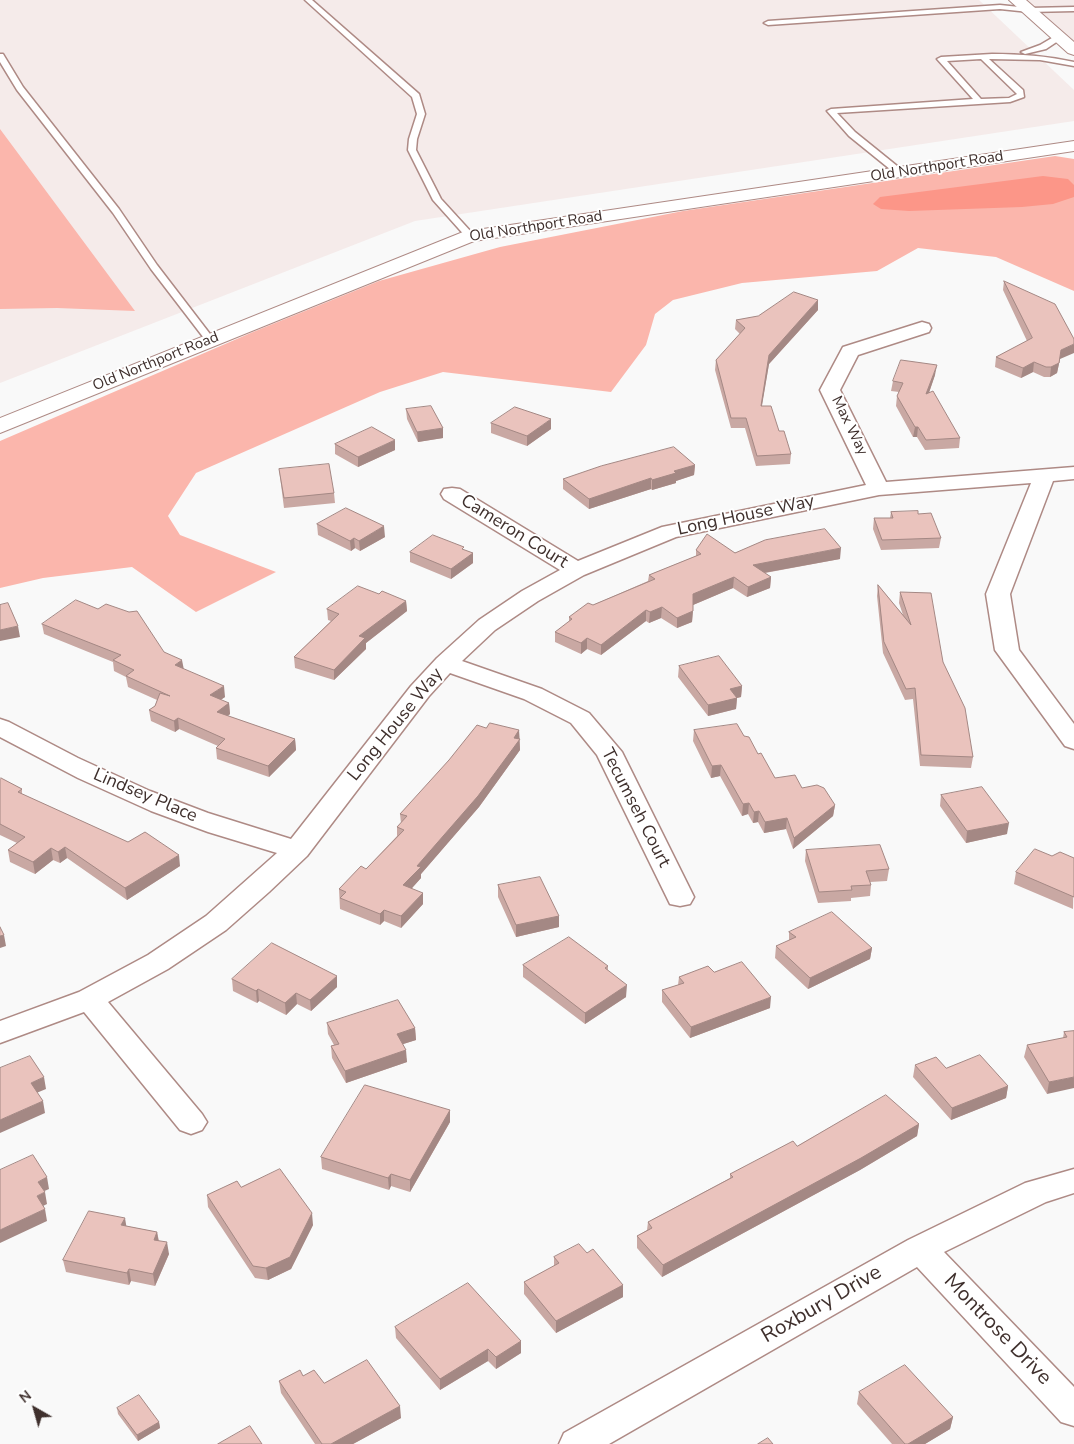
<!DOCTYPE html>
<html>
<head>
<meta charset="utf-8">
<style>
	body { margin:0 }
	#map { position:relative; width:1074px; height:1444px; overflow:hidden; background:#f9f9f9; font-family:"Nunito Sans",sans-serif }
	canvas { display:block }
	.north { position:absolute; left:10px; top:1384px; width:50px; height:50px; -webkit-text-stroke:4px #fff; paint-order:stroke; rotate:322deg; font-size:14px; font-weight:700; line-height:20px; text-align:center; color:#3f302d }
	.north::after { content:''; display:block; margin:auto; width:18px; height:22px; background:#3f302d; clip-path:polygon(50% 0,100% 100%,50% 72%,0 100%) }
</style>
</head>
<body>
<div id="map">
<canvas width="1074" height="1444"></canvas>
<div class="north">N</div>
</div>
<script>
const ctx = document.querySelector('canvas').getContext('2d');
ctx.lineJoin = 'round';
function fill(path, color) { ctx.fillStyle = color; ctx.fill(path, 'evenodd'); }
function strokePath(path, color, width, dash) { ctx.strokeStyle = color; ctx.lineWidth = width; ctx.lineCap = dash ? 'butt' : 'round'; ctx.setLineDash(dash || []); ctx.stroke(path); }
function label(font, color, halo, rows, align = 'center') {
  ctx.font = font + ' "Nunito Sans",sans-serif'; ctx.lineWidth = 4; ctx.setLineDash([]); ctx.textBaseline = 'middle'; ctx.strokeStyle = halo; ctx.fillStyle = color; for (const [text, x, y, turn = 0] of rows) {
    ctx.save(); ctx.translate(x, y); ctx.rotate((+turn || 0) * Math.PI / 180); ctx.textAlign = isNaN(turn) ? turn : align; if (halo) ctx.strokeText(text, 0, 0); ctx.fillText(text, 0, 0); ctx.restore();
  }
}
const built = new Path2D(`
	M0 0H979L1074 90V121L415 221 0 383Z
	M1023 0H1074V45Z`);
const green = new Path2D(`
	M0 129 135 311 57 308 0 309Z
	M1055 156 1074 159V291L996 257 918 248 877 271 742 283 673 300 655 314 646 345 611 392 443 372 380 392 196 473 168 516 180 535 276 572 196 612 132 567 43 578 0 588V441L253 332 379 281 500 247 683 211Z`);
const water = new Path2D(`
	M1043 176 1068 179 1074 185V197L1053 204 1022 207 909 211 881 209 873 204 880 197Z`);
const service = new Path2D(`
	M305 0H312L419 94 425 114 417 139 416 150 441 199 473 234V238H467L433 200 408 150 409 139 417 114 412 97Z
	M1000 5 1029 8 1074 7V11L1029 12 1000 9 768 25 764 23 768 21Z
	M1057 35 1064 37 1046 49 1025 54 1021 52 1040 45Z
	M0 54H3L23 87 119 209 157 265 213 338V342H207L151 269 113 213 17 90 0 62Z
	M992 54C1020 54 1047 56 1074 62V66L1040 60 989 59 1023 90 1024 97 1010 102 837 113 855 132 902 170V174H896L849 136 827 111 831 109 973 99 937 59 941 57ZM981 59 1016 93 1017 94 1009 98 981 99 947 61Z`);
const minor = new Path2D(`
	M922 322 929 324 931 328 929 332 858 355 840 390 886 482 1074 467V479L1053 481 1010 594 1019 650 1074 724V749L1065 746 995 650 986 594 1031 483 879 495 676 537 584 575 538 601 495 630 462 661 542 689 589 713 622 752 694 897 690 904 680 906 670 904 597 755 571 723 524 699 450 673 429 696 307 856 269 892 226 930 168 969 108 1002 202 1114 207 1122 202 1130 191 1134 180 1130 84 1012 0 1043V1021L79 992 148 955 206 916 277 853 208 832 151 811 78 778 0 737V719L9 722 78 758 150 791 208 813 291 839 411 686 437 658 479 620 522 591 560 570 444 499 441 494 444 489 452 488 460 489 578 561 662 527 866 485 820 390 843 347Z
	M1074 1169V1193L1046 1202 944 1252 1074 1387V1426L1061 1422 917 1267 609 1444H559L564 1433 908 1240 1025 1183Z`);
const secondary = new Path2D(`
	M1009 0H1026L1074 42V55L1068 53Z
	M1074 141V151L474 241 0 433V418L463 232Z`);
const wall = new Path2D(`
	M1004 281 1060 359 1057 373 1050 377H1044L1033 372 1021 378 995 367 996 357 1027 341 1003 290Z
	M818 310 769 364 762 406 779 431 791 454 790 464 756 466 745 428H731L715 370 716 360 740 334 735 329 736 320Z
	M935 375 929 393 960 438 959 448 925 450 917 437H913L896 406 897 396 899 392 891 391 893 381Z
	M406 409 443 438 418 442 407 419Z
	M491 423 551 429 527 446 491 433Z
	M335 444 395 450 358 467 335 454Z
	M695 465 694 475 676 481V483L652 490 651 489 589 509 563 489V479Z
	M279 469 334 493 335 503 284 508Z
	M891 512 918 514 941 538 939 548 881 550 873 529 874 518H890Z
	M317 524 385 537 360 551 355 548 351 551 318 535Z
	M696 550 840 559 765 573 771 577 770 588 747 597 733 588 693 605 692 622 677 628 661 618 649 623 646 621 601 655 587 649 581 654 555 642V632L569 622V617L593 605 648 581 649 575 696 556Z
	M410 552 473 553V563L451 579 410 562Z
	M878 585 903 615 899 603 900 592 943 662 973 757 971 768 920 766 913 699 905 700 883 653 877 596Z
	M379 594 406 601 407 611 366 643V649L334 680 295 668 294 657 331 621 328 620 327 609Z
	M42 624 164 652 183 669 225 697 220 700 229 703 230 714 228 716 295 739 296 750 269 777 217 759 216 748 218 746 179 729 175 732 151 721 149 710 155 706 157 700 128 687 126 677 114 671 113 662 44 634Z
	M679 666 742 686 741 697 737 698 736 709 708 716 678 677Z
	M486 728 519 730 520 750 479 807 421 874V878L412 888 423 904 401 928 384 921 380 925 340 909 339 889 366 869 397 836V827L401 823 400 814Z
	M694 730 744 736 758 754 775 778 802 788 835 805 833 816 793 849 786 829 764 833 758 822 753 823 748 814 742 816 720 776 711 778 693 741Z
	M0 779 22 789V794L180 866 127 900 67 858 60 863 53 860 35 874 10 862 8 850 17 843 0 835Z
	M941 795 1007 834 966 843 940 806Z
	M806 850 889 869 887 881 870 882 871 885 870 896 851 898V901L818 903 805 861Z
	M1052 856 1074 858 1073 909 1014 884 1016 872Z
	M498 885 559 916V927L516 937 498 897Z
	M789 932 872 948 870 959 808 989 775 958 776 946 789 941Z
	M523 965 608 966V971L626 997 585 1024 523 977Z
	M714 972 770 1008 690 1038 662 1002V990L678 985 679 977Z
	M337 976V987L311 1011 297 1004 286 1015 259 1001 257 1003 233 991 232 979Z
	M327 1023 415 1028 416 1040 403 1044 407 1062 346 1083 332 1058 331 1046 334 1045 328 1034Z
	M1074 1031 1047 1094 1024 1057 1027 1045 1063 1038 1064 1032Z
	M915 1065 946 1068 1008 1086 1006 1098 951 1120 913 1077Z
	M450 1110V1122L410 1192 391 1186 389 1190 322 1169 321 1157Z
	M919 1124 917 1136 860 1170 662 1277 637 1248V1236L647 1230 648 1222 730 1178V1174L797 1146Z
	M241 1187 313 1225 291 1269 268 1280 255 1278 208 1207 207 1195Z
	M126 1226 157 1232 159 1241 169 1254 155 1286 131 1281 129 1285 66 1272 63 1260Z
	M587 1253 623 1285V1297L556 1333 524 1294V1282L554 1266V1257Z
	M395 1327 521 1341V1353L496 1369 488 1361 440 1390 396 1338Z
	M303 1376 324 1383 401 1418 353 1444H315L281 1393 279 1381Z
	M859 1392 953 1417 950 1429 925 1444H892L857 1404Z
	M117 1408 159 1422 160 1428 138 1441 118 1414Z`);
const shadedWall = new Path2D(`
	M818 300V310L769 364 760 416 761 406 769 355Z
	M1074 344V353L1060 359 1057 373 1050 377 1051 367 1061 350Z
	M1034 362 1033 372 1021 378 1023 368Z
	M937 365 935 375 925 404 926 394Z
	M551 419V429L527 446V436Z
	M915 427H918L917 437H913Z
	M443 428V438L418 442 417 432Z
	M395 440V450L358 467V457Z
	M695 465 694 475 676 481V483L652 490V480L674 471Z
	M651 478V489L589 509V499Z
	M384 526 385 537 360 551 359 541Z
	M354 538 355 548 351 551 350 541Z
	M841 548 840 559 752 575 753 565Z
	M473 553V563L451 579V569Z
	M734 577 733 588 693 605V594Z
	M771 577 770 588 747 597 748 587Z
	M406 601 407 611 366 643V649L334 680V670L359 636Z
	M662 607 661 618 649 623 650 612Z
	M646 610V621L601 655V645Z
	M693 611 692 622 677 628V618Z
	M18 626 20 637 0 641V630Z
	M587 638V649L581 654V643Z
	M182 660 184 670 175 665Z
	M224 686 225 697 212 706 210 695Z
	M742 686 741 697 732 699 737 698 736 709 708 716V705L730 689Z
	M229 703 230 714 218 723 217 712Z
	M178 718 179 729 175 732 174 721Z
	M519 730 520 750 479 807 421 874V878L404 897 403 885Z
	M295 739 296 750 269 777 268 766Z
	M721 765 720 776 711 778 712 766Z
	M749 803 748 814 742 816 743 804Z
	M835 805 833 816 793 849 794 838Z
	M759 811 758 822 753 823 754 812Z
	M787 818 786 829 764 833 765 822Z
	M1009 823 1007 834 966 843 967 831Z
	M65 847 67 858 60 863 58 852Z
	M51 848 53 860 35 874 33 862Z
	M179 855 180 866 127 900 125 888Z
	M423 893V904L401 928V916Z
	M384 910V921L380 925V914Z
	M559 916V927L516 937V925Z
	M4 935 6 946 0 948V936Z
	M872 948 870 959 808 989 810 978Z
	M337 976V987L311 1011 310 1000Z
	M627 985 626 997 585 1024V1013Z
	M258 989 259 1001 257 1003 256 991Z
	M296 993 297 1004 286 1015 285 1003Z
	M771 997 770 1008 690 1038 691 1027Z
	M415 1028 416 1040 397 1046V1034Z
	M406 1050 407 1062 346 1083 345 1071Z
	M44 1077 46 1089 34 1094 31 1083Z
	M1074 1077V1088L1047 1094 1049 1082Z
	M1008 1086 1006 1098 951 1120 952 1108Z
	M43 1101 45 1113 0 1133V1120Z
	M450 1110V1122L410 1192V1180Z
	M919 1124 917 1136 860 1170 662 1277 663 1265Z
	M391 1174V1186L389 1190 388 1178Z
	M47 1177 49 1189 40 1193 38 1182Z
	M45 1192 47 1204 39 1208 37 1196Z
	M45 1209 47 1221 0 1243V1230Z
	M312 1213 313 1225 291 1269 268 1280 266 1268Z
	M125 1218 127 1230 121 1225Z
	M157 1232 159 1244 154 1240Z
	M167 1242 169 1254 155 1286 153 1274Z
	M129 1269 131 1281 129 1285 127 1273Z
	M623 1285V1297L556 1333V1321Z
	M521 1341V1353L496 1369V1357Z
	M488 1349V1361L440 1390V1379Z
	M400 1406 401 1418 353 1444H331Z
	M953 1417 950 1429 925 1444H908Z
	M159 1422 160 1428 138 1441 137 1435Z`);
const building = new Path2D(`
	M1004 281 1055 304 1074 339V344L1061 350 1059 363 1051 367H1046L1034 362 1023 368 996 357 1032 338Z
	M794 292 818 300 769 355 761 406H771L779 431H784L791 454 757 456 746 418H731L716 360 745 328 736 320 758 316Z
	M901 360 937 365 926 394 933 391 960 438 926 440 918 427H915L897 396 903 383 893 381Z
	M431 406 443 428 417 432 406 409Z
	M515 407 551 419 527 436 491 423Z
	M372 427 395 440 358 457 335 444Z
	M674 447 695 465 674 471 676 473 652 480 651 478 589 499 563 479 601 466Z
	M329 464 334 493 284 498 279 469Z
	M346 508 384 526 359 541 354 538 350 541 317 524Z
	M918 511V514L931 513 941 538 882 540 874 518H893L891 512Z
	M825 529 841 548 753 565 771 577 748 587 734 577 693 594V611L677 618 662 607 650 612 646 610 601 645 587 638 581 643 555 632 572 619 569 617 588 603 593 605 655 579 649 575 701 554 696 550 707 534 735 553 765 540Z
	M433 535 464 547 462 549 473 553 451 569 410 552Z
	M878 585 911 625 900 592 931 593 943 662 965 708 973 757 921 755 915 688 906 689 884 642Z
	M358 586 379 594 382 591 406 601 359 636 365 638 334 670 294 657 339 614 327 609Z
	M76 600 98 609 106 604 129 612 137 611 164 652 182 660 175 665 224 686 210 695 229 703 217 712 295 739 268 766 216 748 225 739 178 718 174 721 149 710 155 706 160 693 170 696 126 676 134 670 113 660 121 655 42 624Z
	M8 603 18 626 0 630V605Z
	M719 656 742 686 730 689 737 698 708 705 679 666Z
	M490 723 519 730 514 738 520 739 478 796 417 866 421 867 403 885 423 893 401 916 384 910 380 914 340 898 346 892 339 889 361 866 366 869 404 830 397 827 407 816 400 814 449 760 477 725 486 728Z
	M737 724 744 736 749 737 758 754 761 753 775 778 795 775 802 788 817 785 824 788 835 805 794 838 787 818 765 822 759 811 754 812 749 803 743 804 721 765 712 766 694 730Z
	M1 778 22 789 18 792 128 842 145 832 179 855 125 888 65 847 58 852 51 848 33 862 8 850 25 837 0 824V779Z
	M982 787 1009 823 967 831 941 795Z
	M880 845 889 869 866 871 871 885 851 886 852 890 819 892 806 850Z
	M1035 849 1052 856 1060 852 1074 858V897L1016 872Z
	M540 877 559 916 516 925 498 885Z
	M832 912 872 948 810 978 776 946 796 937 789 932Z
	M0 927 4 935 0 936Z
	M569 937 608 966 605 968 627 985 585 1013 523 965Z
	M272 943 337 976 310 1000 296 993 285 1003 258 989 256 991 232 979Z
	M742 962 771 997 691 1027 662 990 684 983 679 977 708 966 714 972Z
	M398 1000 415 1028 397 1034 406 1050 345 1071 331 1046 339 1044 327 1023Z
	M1074 1031V1077L1049 1082 1027 1045 1067 1037 1064 1032Z
	M980 1055 1008 1086 952 1108 915 1065 936 1057 946 1068Z
	M30 1056 44 1077 31 1083 43 1101 0 1120V1068Z
	M365 1085 450 1110 410 1180 391 1174 388 1178 321 1157Z
	M886 1095 919 1124 861 1158 663 1265 637 1236 652 1228 648 1222 733 1177 730 1174 793 1141 797 1146Z
	M33 1155 47 1177 38 1182 45 1192 37 1196 45 1209 0 1230V1170Z
	M280 1169 312 1213 290 1257 266 1268 253 1266 207 1195 237 1181 241 1187Z
	M89 1211 125 1218 121 1225 157 1232 154 1240 167 1242 153 1274 129 1269 127 1273 63 1260Z
	M579 1244 587 1253 593 1249 623 1285 556 1321 524 1282 559 1263 554 1257Z
	M468 1283 521 1341 496 1357 488 1349 440 1379 395 1327Z
	M367 1360 400 1406 331 1444H322L279 1381 300 1370 303 1376 314 1370 324 1383Z
	M905 1365 953 1417 908 1444H905L859 1392Z
	M139 1395 159 1422 137 1435 117 1408Z
	M250 1426 262 1444H218Z
	M768 1438 773 1444H758Z`);
const farStreetnames = [
	["Old Northport Road",937,167,-9],
	["Old Northport Road",536,227,-9],
	["Old Northport Road",156,362,-22],
	["Max Way",849,426,64]
];
const streetNames = [
	["Long House Way",746,516,-12],
	["Cameron Court",514,532,32],
	["Long House Way",396,725,-51],
	["Lindsey Place",145,796,23],
	["Tecumseh Court",635,808,63]
];
const nearStreetnames = [
	["Roxbury Drive",822,1305,-30],
	["Montrose Drive",997,1330,46]
];
fill(built, '#f5ebea');
fill(green, '#fbb6ac');
fill(water, '#fc9688');
strokePath(service, '#ae8a85', 3);
strokePath(minor, '#ae8a85', 3);
strokePath(secondary, '#ae8a85', 2);
fill(service, '#fff');
fill(minor, '#fff');
fill(secondary, '#fff');
fill(wall, '#c9a8a3');
fill(shadedWall, '#a48884');
fill(building, '#eac3bd');
strokePath(building, '#a48884', 1);
label('15px', '#3f302d', '#fff', farStreetnames);
label('18px', '#3f302d', '#fff', streetNames);
label('21px', '#3f302d', '#fff', nearStreetnames);
</script>
</body>
</html>
